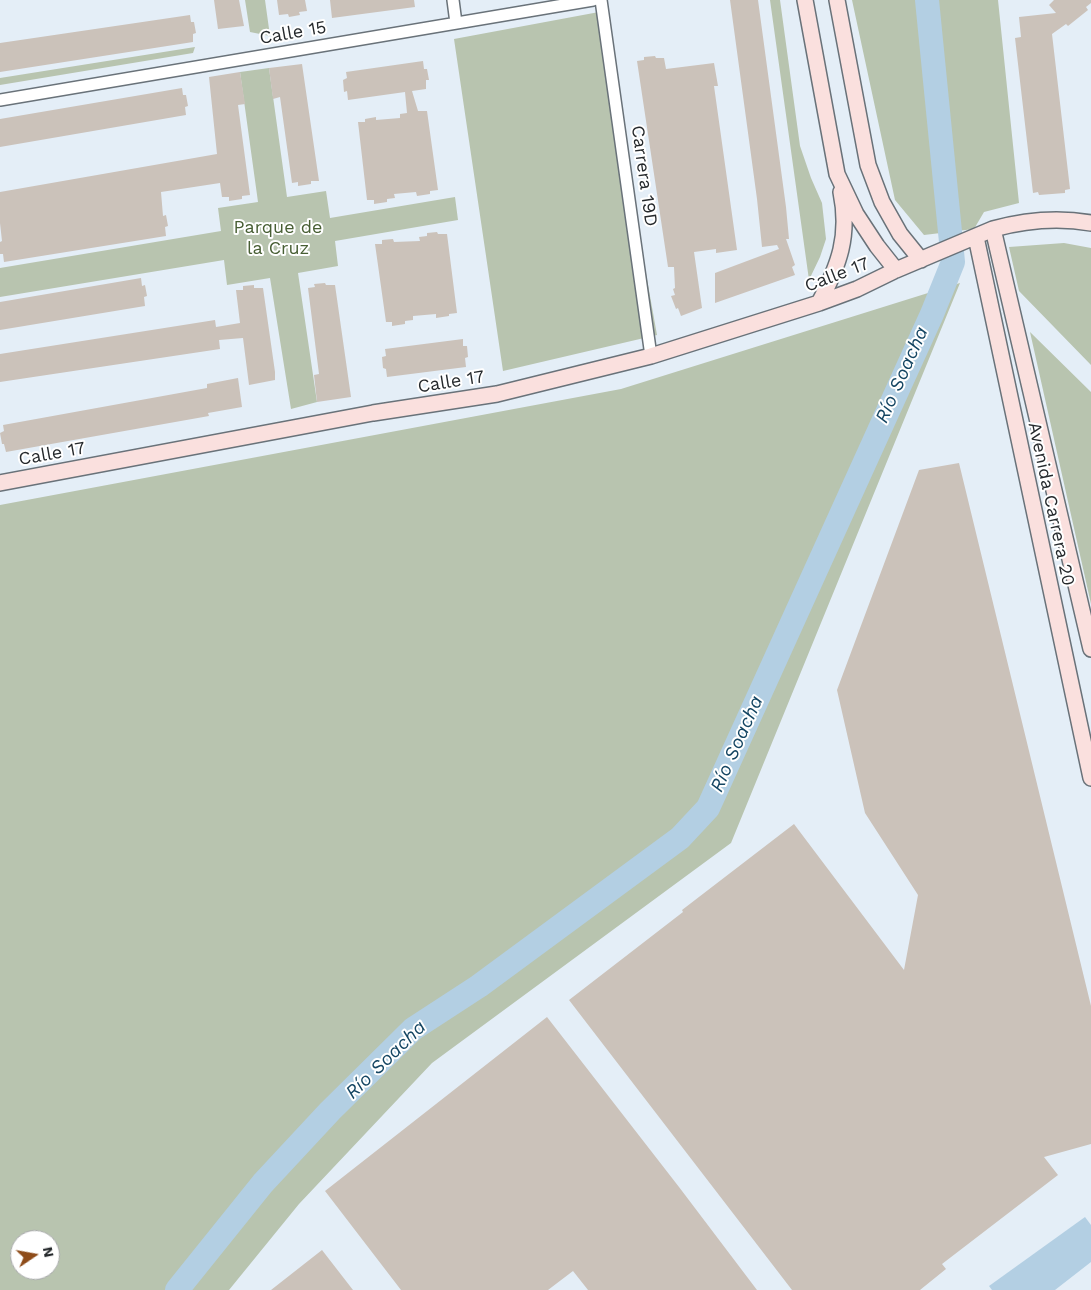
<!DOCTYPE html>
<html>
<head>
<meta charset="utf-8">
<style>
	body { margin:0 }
	#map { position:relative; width:1091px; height:1290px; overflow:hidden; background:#e4eef7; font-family:"Work Sans",sans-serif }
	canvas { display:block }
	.north { position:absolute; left:10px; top:1230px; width:50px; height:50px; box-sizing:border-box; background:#fff; border:1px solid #a8a9ab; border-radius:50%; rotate:78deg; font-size:14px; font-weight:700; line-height:20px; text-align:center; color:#25292c }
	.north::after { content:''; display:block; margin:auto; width:18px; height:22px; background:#8e4c1a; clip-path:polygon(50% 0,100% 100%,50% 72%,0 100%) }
</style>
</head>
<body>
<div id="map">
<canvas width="1091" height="1290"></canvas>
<div class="north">N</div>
</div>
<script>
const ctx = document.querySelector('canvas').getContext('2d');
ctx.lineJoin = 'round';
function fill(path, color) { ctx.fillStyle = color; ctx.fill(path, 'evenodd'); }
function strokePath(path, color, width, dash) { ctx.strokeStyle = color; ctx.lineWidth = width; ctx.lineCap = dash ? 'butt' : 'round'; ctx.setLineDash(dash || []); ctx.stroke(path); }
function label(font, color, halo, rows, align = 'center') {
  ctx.font = font + ' "Work Sans",sans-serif'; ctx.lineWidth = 4; ctx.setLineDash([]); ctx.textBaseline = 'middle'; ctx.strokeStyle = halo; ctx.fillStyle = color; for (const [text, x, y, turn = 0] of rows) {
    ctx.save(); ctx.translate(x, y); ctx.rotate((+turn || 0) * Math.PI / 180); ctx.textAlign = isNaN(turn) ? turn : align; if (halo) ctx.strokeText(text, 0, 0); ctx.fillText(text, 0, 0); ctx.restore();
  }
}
const green = new Path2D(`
	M245 0H265L270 36 250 32Z
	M770 0H780L800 146 811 178 822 203 826 239 820 257 809 280Z
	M852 0H998L1019 203 984 212 974 229 924 235 895 200Z
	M599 12 657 335 503 371 454 39Z
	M195 47 193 53 0 85V78Z
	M269 68 287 197 326 191 330 218 455 197 458 220 335 241 338 266 298 273 317 402 291 409 270 278 227 285 224 260 0 297V268L221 231 218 208 258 202 240 72Z
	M1064 243 1091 248V365L1019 291 1009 247Z
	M960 283 731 843 432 1063 299 1204 229 1290H0V505L621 389ZM20 1240H50V1270H20Z
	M1030 332 1091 392V604Z`);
const water = new Path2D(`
	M1085 1217 1091 1225V1262L1055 1290H992L989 1286Z`);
const river = new Path2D(`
	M177 1290 263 1183 330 1111 413 1029 479 986 680 838 708 808 932 314 953 262 927 0`);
const building = new Path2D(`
	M214 0H239L244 26 218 29Z
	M277 0H305L307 11 299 12 300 15 289 17 288 14 279 15Z
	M330 0H414L415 7 332 18Z
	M730 0H758L786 207 789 239H786L795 265 792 267 795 275 715 303V273L779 249 777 245 762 247 757 199Z
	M1054 0H1091V3L1086 7 1088 10 1068 26 1066 24 1052 34 1070 189 1065 190V193L1039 195 1038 192 1033 193 1015 38 1021 37 1019 17 1056 13 1049 5Z
	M190 15 191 22H194L196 33 193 34V42L0 72V43Z
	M655 56 656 58H664L666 69 714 63 718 86H714L737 250 716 253V249L694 252 702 308 681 316 678 308 676 309 671 296 675 295 673 289 675 288 674 267H668L637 61 644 60V57Z
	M423 61 424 69H427L429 80H426V89L412 91 418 111H427L438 190 430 191V194L417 196 416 192 394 194 395 198 387 199V202L374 204V200H367L358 122H365V119L376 117V120L400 118V114L407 113 405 92 348 100 347 91 344 92 343 80 347 78 346 72Z
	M302 64 319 181H311V184L298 186V182L292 183 280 97 273 99 269 68Z
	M240 72 245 104 238 105 250 195 242 196V199L229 201V197H222L220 183 161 192 163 216 166 215 168 226 165 227 166 236 4 262 3 254H0V242L2 241 0 223V192L217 154 209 77Z
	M182 88 183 95H186L188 106 185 107 186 115 0 147V119Z
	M437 232 438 234H447L457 313 449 314V316L436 318V314L413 316V320L405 321V324L392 326V322H386L375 244H382V240L393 239 394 242 420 241 419 237 427 236V233Z
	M141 278 142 286 145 285 147 296 144 297 145 306 0 330V302Z
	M325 283 326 285H335L351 397 317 402 314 375 319 374 308 288 315 287 314 284Z
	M254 285V288H263L275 372V380L249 385 243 338 219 340 220 349 0 382V354L215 320 216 327 240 323 236 290H243V286Z
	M463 339V346H467L468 357 465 358 466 367 387 377 386 369 383 368 382 357 386 356 385 349Z
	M238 378 242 407 208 413 209 416 6 452 4 444H2L0 433 4 431 3 425 207 388V384Z
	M959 463 1091 1006V1144L1044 1157 1058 1175 942 1264 946 1269 920 1290H792L569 1000 683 912 682 910 794 824 904 970 918 895 865 813 837 690 919 470Z
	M547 1017 679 1187 757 1290H588L573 1271 548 1290H401L325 1191Z
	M322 1250 353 1290H271Z`);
const street = new Path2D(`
	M453 0 456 23
	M601 0 651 356
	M0 100 593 0`);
const secondary = new Path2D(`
	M805 0 837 174 856 214 877 246 896 270
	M837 0 868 165 882 202 900 234 921 260
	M993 229 1091 649
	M976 237 1091 778
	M819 303C839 265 850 236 841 192
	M0 483 373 413 497 394 651 356 819 303 857 289 896 270 993 229C1026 220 1057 217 1091 223`);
const streetNames = [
	["Calle 15",293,33,-10],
	["Carrera 19D",644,176,82],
	["Calle 17",837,275,-21],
	["Calle 17",451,382,-9],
	["Calle 17",52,454,-10],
	["Avenida Carrera 20",1051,504,78]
];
const parkNames = [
	["Parque de",278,228],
	["la Cruz",278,249]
];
const waterNames = [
	["Río Soacha",902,375,-66],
	["Río Soacha",737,744,-66],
	["Río Soacha",386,1060,-44]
];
fill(green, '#b8c4af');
fill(water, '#b3cfe3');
strokePath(river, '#b3cfe3', 24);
fill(building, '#cbc2ba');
strokePath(street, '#697279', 14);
strokePath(secondary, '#697279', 18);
strokePath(street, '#fff', 11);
strokePath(secondary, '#fae0de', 15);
label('18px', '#25292c', '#fff', streetNames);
label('18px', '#475e33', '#fff', parkNames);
label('italic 19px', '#144562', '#fff', waterNames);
</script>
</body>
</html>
